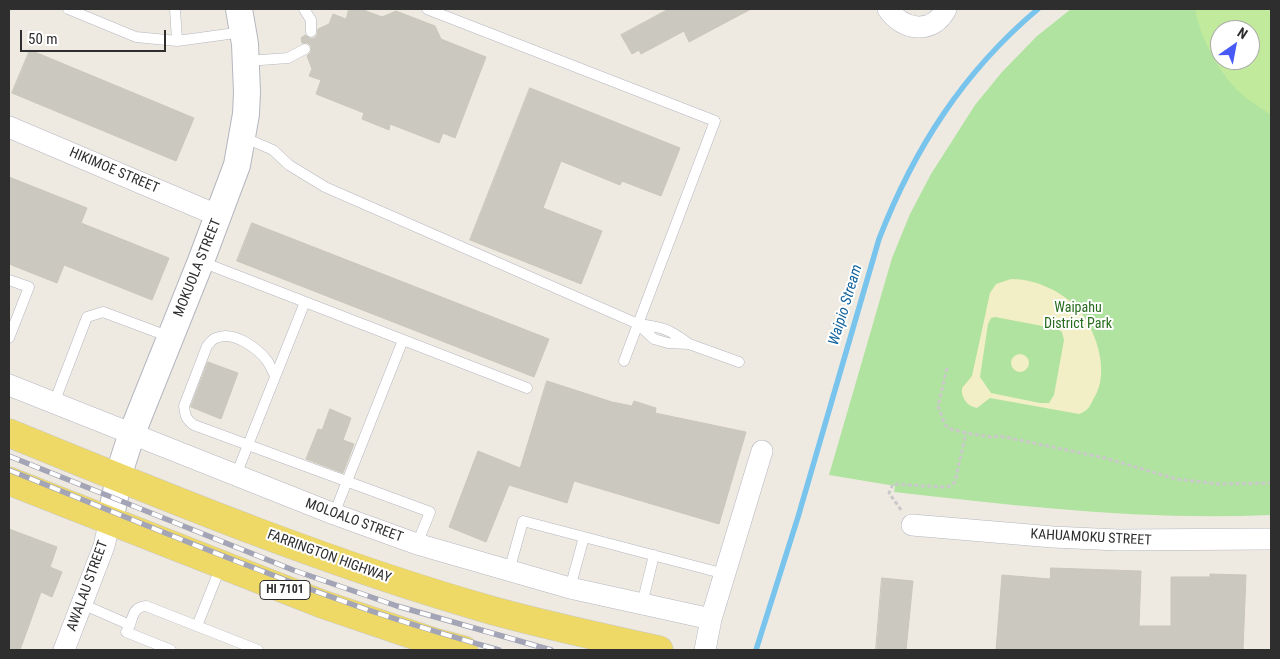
<!DOCTYPE html>
<html>
<head>
<meta charset="utf-8">
<style>
	body { margin:0 }
	#map { position:relative; width:1280px; height:659px; overflow:hidden; background:#efeae1; font-family:"Roboto Condensed",sans-serif }
	canvas { display:block }
	.frame { position:absolute; inset:0; border:10px solid #2e2e2e; pointer-events:none }
	.north { position:absolute; left:1210px; top:20px; width:50px; height:50px; box-sizing:border-box; background:#fff; border:1px solid #ababab; border-radius:50%; rotate:33deg; font-size:14px; font-weight:700; line-height:20px; text-align:center; color:#2e2e2e }
	.north::after { content:''; display:block; margin:auto; width:18px; height:22px; background:#4759f6; clip-path:polygon(50% 0,100% 100%,50% 72%,0 100%) }
	.scale { position:absolute; left:20px; top:30px; width:146px; height:22px; box-sizing:border-box; border:2px solid #2e2e2e; border-top:0; padding-left:6px; font-size:15px; line-height:18px; white-space:nowrap; color:#2e2e2e; -webkit-text-stroke:4px #fff; paint-order:stroke }
</style>
</head>
<body>
<div id="map">
<canvas width="1280" height="659"></canvas>
<div class="frame"></div>
<div class="north">N</div>
<div class="scale">50 m</div>
</div>
<script>
const ctx = document.querySelector('canvas').getContext('2d');
ctx.lineJoin = 'round';
function fill(path, color) { ctx.fillStyle = color; ctx.fill(path, 'evenodd'); }
function strokePath(path, color, width, dash) { ctx.strokeStyle = color; ctx.lineWidth = width; ctx.lineCap = dash ? 'butt' : 'round'; ctx.setLineDash(dash || []); ctx.stroke(path); }
function label(font, color, halo, rows, align = 'center') {
  ctx.font = font + ' "Roboto Condensed",sans-serif'; ctx.lineWidth = 4; ctx.setLineDash([]); ctx.textBaseline = 'middle'; ctx.strokeStyle = halo; ctx.fillStyle = color; for (const [text, x, y, turn = 0] of rows) {
    ctx.save(); ctx.translate(x, y); ctx.rotate((+turn || 0) * Math.PI / 180); ctx.textAlign = isNaN(turn) ? turn : align; if (halo) ctx.strokeText(text, 0, 0); ctx.fillText(text, 0, 0); ctx.restore();
  }
}
const green = new Path2D(`
	M1071 9H1271V515C1145 521 1019 506 894 492L895 486 829 475 892 258 910 214 931 174 975 105 1002 72 1037 36ZM1220 30H1250V60H1220Z`);
const sand = new Path2D(`
	M1011 279C1036 279 1064 292 1080 311 1097 333 1110 373 1094 398 1090 406 1088 411 1079 414L990 398 977 408C967 406 961 398 962 388L972 376 990 293 996 284ZM995 317 1058 329 1062 332 1064 340 1054 395 1049 403H1040L991 393 980 377 988 324 991 318Z
	M1011 363a9 9 0 1 1 18 0a9 9 0 1 1-18 0Z`);
const pitch = new Path2D(`
	M1195 9H1271V115C1263 109 1254 104 1246 98 1221 78 1201 40 1195 9ZM1220 30H1250V60H1220Z`);
const stream = new Path2D(`
	M756 650 798 517 879 239C914 149 963 72 1038 9`);
const building = new Path2D(`
	M349 9H361L382 17 396 11 435 26 441 39 486 57 455 138 443 133 439 143 390 124 389 130 362 119 364 113 316 94 321 80 309 76 312 69 307 56 311 52V46L308 43H302L301 38 305 35 311 39 315 38 317 35 318 29 329 24 333 14 346 19Z
	M669 9H751L689 42 684 31 641 54 639 50 632 54 621 35Z
	M30 50 194 118 176 161 12 93Z
	M530 88 680 148 661 196 622 181 620 185 561 161 543 208 602 231 581 284 470 240Z
	M9 177 87 208 81 223 169 258 152 300 64 265 57 283 9 264Z
	M252 223 549 339 534 377 237 261Z
	M208 362 238 373 221 419 191 407Z
	M547 381 612 402 632 406 634 401 656 408 655 413 746 432 719 524 574 481 567 503 509 485 486 542 449 527 478 451 520 468Z
	M330 409 351 418 343 440 354 444 343 473 306 459 318 429 322 430Z
	M9 529 57 547 50 567 62 572 52 597 41 592 20 650H9Z
	M1051 568 1141 571 1139 626H1171V577H1210V574L1246 575 1243 650H996L1002 575 1050 579Z
	M882 578 913 581 906 650H876Z`);
const path = new Path2D(`
	M947 368 938 406 945 425 951 429 966 433 991 437 1000 436 1105 458 1176 479 1219 484 1271 483
	M901 510 889 493 893 484 943 487 950 486 955 482 966 433`);
const service = new Path2D(`
	M68 9 136 37 177 41 243 32
	M175 9 177 41
	M304 9 311 20V32
	M247 61 288 58 305 49
	M243 137 273 150 289 165 325 187 638 324 715 121 427 9
	M202 262 527 388
	M9 280 29 287 9 338
	M638 324 654 339 668 343 689 344 739 362
	M638 324C663 327 669 329 689 344
	M624 361 638 324
	M275 376C273 371 270 366 268 362 258 348 233 330 216 338 212 339 210 343 207 346L184 406C185 415 186 420 194 425L430 512 417 544
	M54 403 87 317 103 312 170 337
	M236 475 305 302
	M334 514 403 340
	M509 571 523 521 725 574
	M570 588 584 537
	M82 604 130 625 126 632 171 650
	M642 604 654 555
	M130 625C133 615 134 607 146 606L258 650
	M197 626 221 566`);
const minor = new Path2D(`
	M888 9C903 31 933 35 946 9
	M9 127 219 216
	M9 385 334 514 417 544 570 588 711 619
	M912 525 1053 537 1118 540 1271 539
	M64 650 104 546 110 520
	M705 650 711 619 762 451`);
const tertiary = new Path2D(`
	M110 520 122 464 132 433 201 261 237 165 246 114 247 92 245 44 239 9`);
const primary = new Path2D(`
	M9 433C168 498 328 564 494 611 549 626 604 638 659 650
	M9 481 322 604 434 642 464 650`);
const rail = new Path2D(`
	M9 456 293 570 397 606 551 650
	M9 470C119 514 228 560 340 600 392 619 446 635 499 650`);
const shields = [
	[285,590,50]
];
const shieldNames = [
	["HI 7101",285,590]
];
const streetNames = [
	["HIKIMOE STREET",114,171,23],
	["MOKUOLA STREET",198,268,-68],
	["MOLOALO STREET",354,521,20],
	["KAHUAMOKU STREET",1091,538,3],
	["FARRINGTON HIGHWAY",329,557,20],
	["AWALAU STREET",88,586,-70]
];
const parkNames = [
	["Waipahu",1078,308],
	["District Park",1078,324]
];
const waterNames = [
	["Waipio Stream",846,305,-73]
];
fill(green, '#b1e3a0');
fill(sand, '#f2eec6');
fill(pitch, '#c2ea9c');
strokePath(stream, '#78c4ec', 5.5);
fill(building, '#cbc8bf');
strokePath(building, '#cac6ba', 1);
strokePath(service, '#b4b6c0', 11);
strokePath(minor, '#b4b6c0', 22);
strokePath(tertiary, '#b4b6c0', 28);
strokePath(primary, '#c9c9c9', 29);
strokePath(path, '#c9c9c9', 3, [4, 2.5]);
strokePath(service, '#fff', 10);
strokePath(minor, '#fff', 21);
strokePath(tertiary, '#fff', 26);
strokePath(primary, '#eed967', 28);
strokePath(rail, '#a3a5b7', 5.5);
strokePath(rail, '#fff', 4, [11]);
for (const [x, y, w] of shields) { const box = new Path2D(); box.roundRect(x - w / 2, y - 9.5, w, 19, 4); ctx.fillStyle = '#fff'; ctx.fill(box); strokePath(box, '#2e2e2e', 1); }
label('bold 12px', '#2e2e2e', null, shieldNames);
label('14px', '#2e2e2e', '#fff', streetNames);
label('14px', '#276b1d', '#fff', parkNames);
label('italic 15px', '#11629e', '#fff', waterNames);
</script>
</body>
</html>
